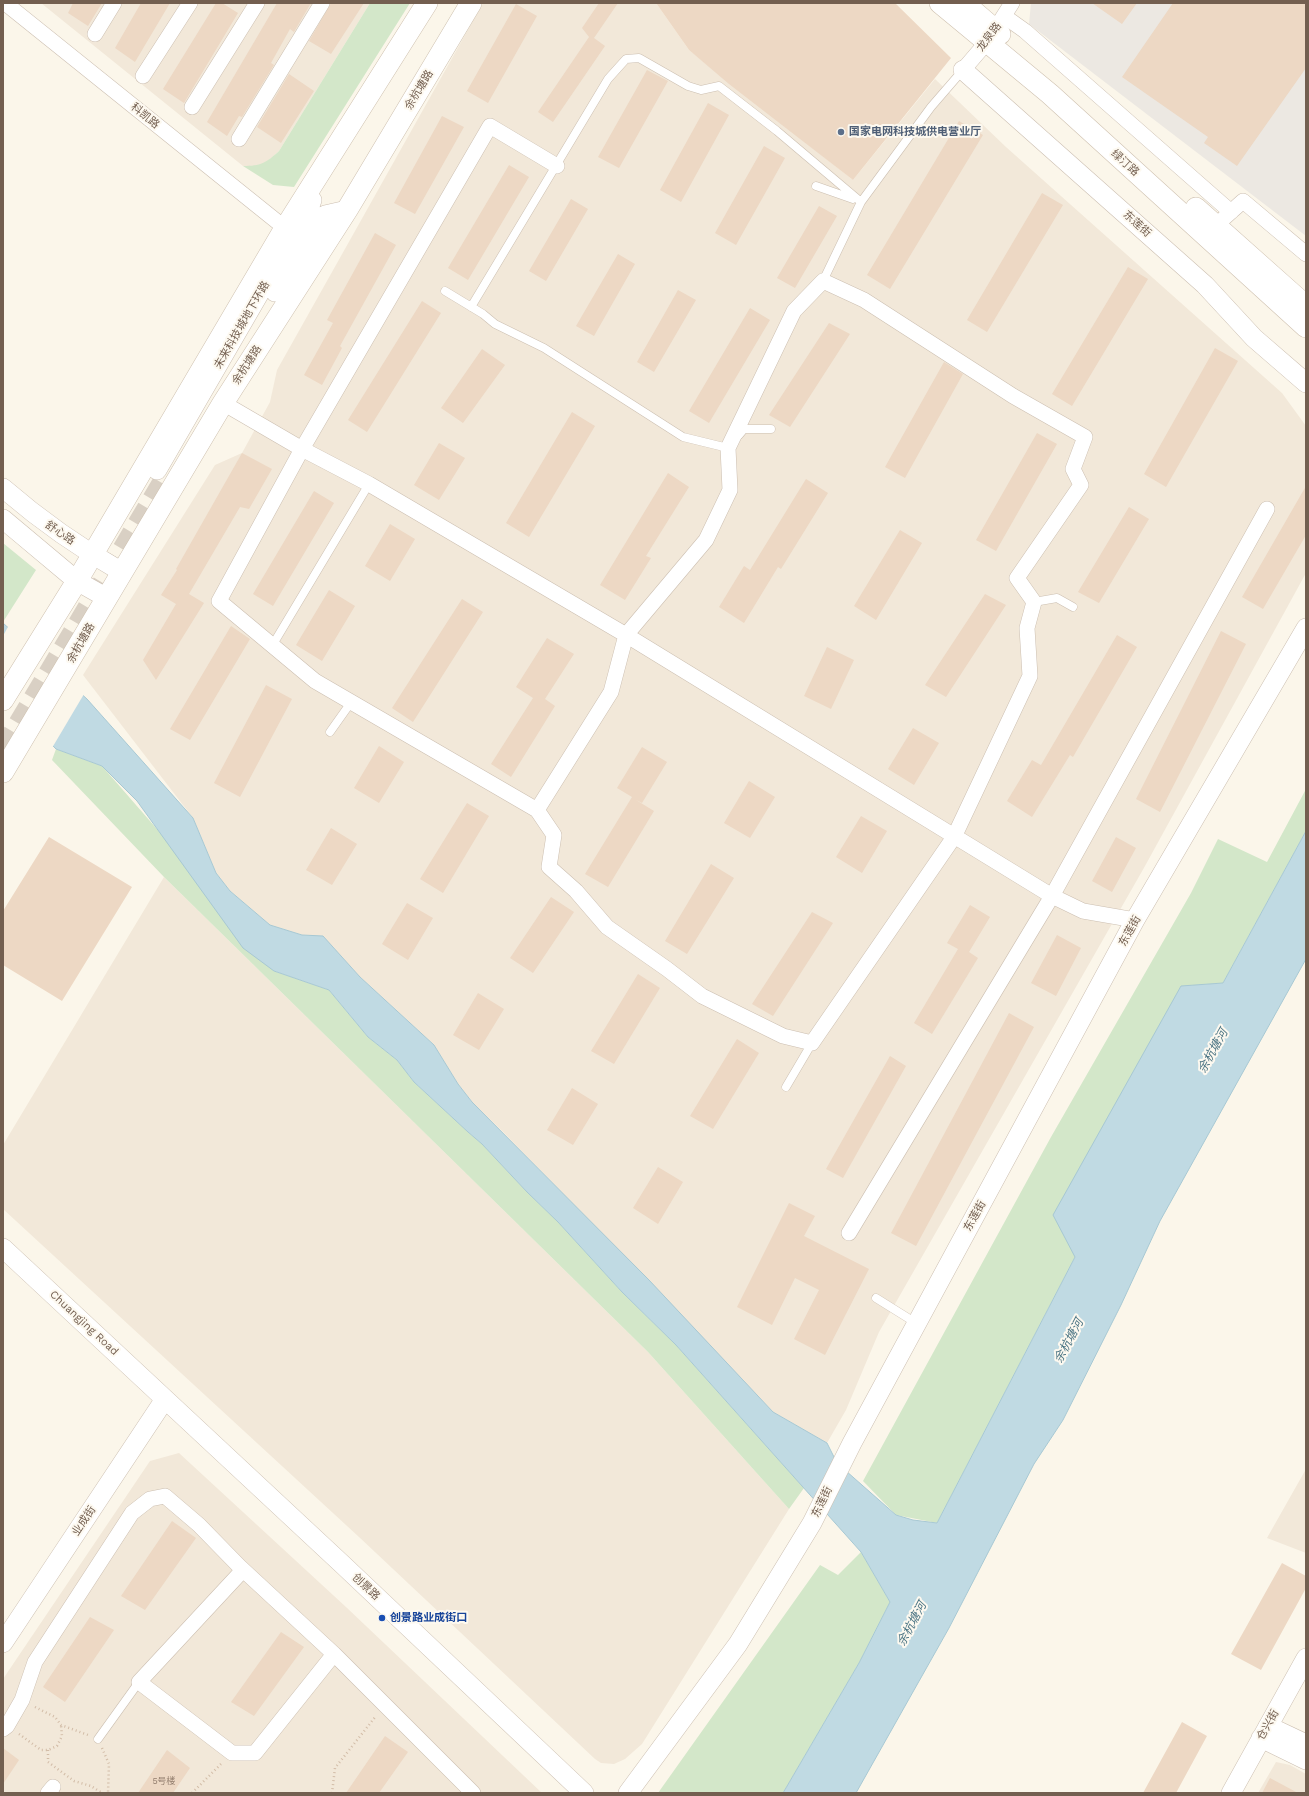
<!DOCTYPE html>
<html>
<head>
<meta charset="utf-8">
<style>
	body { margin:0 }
	#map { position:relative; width:1309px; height:1796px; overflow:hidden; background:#fbf6ea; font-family:"Work Sans",sans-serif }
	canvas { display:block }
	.frame { position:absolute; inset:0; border:4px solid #735f50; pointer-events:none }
</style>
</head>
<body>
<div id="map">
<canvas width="1309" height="1796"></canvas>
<div class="frame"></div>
</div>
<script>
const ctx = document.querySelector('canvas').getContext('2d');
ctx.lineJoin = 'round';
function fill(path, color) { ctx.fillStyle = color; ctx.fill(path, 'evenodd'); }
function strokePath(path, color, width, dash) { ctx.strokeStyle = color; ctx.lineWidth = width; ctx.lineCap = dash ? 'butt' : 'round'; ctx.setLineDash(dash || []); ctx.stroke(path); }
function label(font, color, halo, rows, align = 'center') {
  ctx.font = font + ' "Work Sans","Noto Sans SC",sans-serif'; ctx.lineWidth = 4; ctx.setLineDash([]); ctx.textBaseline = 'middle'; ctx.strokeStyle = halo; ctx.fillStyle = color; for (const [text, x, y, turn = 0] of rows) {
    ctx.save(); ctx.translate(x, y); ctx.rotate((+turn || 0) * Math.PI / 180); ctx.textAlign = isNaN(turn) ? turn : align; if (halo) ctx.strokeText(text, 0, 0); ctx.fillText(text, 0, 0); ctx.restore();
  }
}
const residential = new Path2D(`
	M41 3H370L279 151 266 163 255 166H243Z
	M483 3H656L689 50 853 180 935 79 1006 147 1282 393 1306 426V573L1145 866 879 1332 846 1410 827 1443 773 1412 503 1132 472 1102 458 1084 434 1045 360 977 323 937 302 935 270 925 230 891 216 873 193 818 83 675 215 465 242 453 270 402 277 370Z
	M164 877 648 1352 789 1509 642 1744 625 1759 614 1764 601 1763 595 1759 359 1537 3 1209V1145Z
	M179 1453 346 1607 542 1793H3V1679L150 1461Z
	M1306 1469V1553L1267 1538Z
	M1276 1762 1290 1765 1306 1774V1793H1258Z`);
const industrial = new Path2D(`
	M1031 3H1306V236L1029 24Z`);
const green = new Path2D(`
	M370 3H410L294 187 273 185 243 166C261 166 266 163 279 151Z
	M3 543 36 570 3 622Z
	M56 749 102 766 170 844 274 971 329 990 368 1037 397 1060 414 1082 468 1132 482 1144 527 1192 558 1222 622 1292 676 1345 804 1488 789 1509 648 1352 164 877 52 760Z
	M1306 789V831L1223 983 1181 987 1075 1257 937 1523 896 1515 863 1481 1051 1137 1191 893 1218 839 1267 862Z
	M861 1552 890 1602 859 1663 783 1793H658L820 1565 838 1575Z`);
const water = new Path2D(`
	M3 623 87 699 193 818 216 873 230 891 270 925 302 935 323 936 360 977 434 1045 458 1084 472 1102 649 1280 773 1412 827 1443 837 1463 896 1515 913 1520 937 1523 1075 1257 1053 1215 1181 986 1223 983 1306 831V959L1160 1221 1121 1305 1063 1420 1034 1464 949 1628 856 1793H783L859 1663 890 1602 861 1552 676 1345 622 1292 558 1222 527 1192 482 1144 468 1132 414 1082 397 1060 368 1037 329 990 274 971 243 948 137 801 102 766 56 749 3 694Z`);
const pier = new Path2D(`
	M9 625 84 694 52 748 3 696V636Z`);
const building = new Path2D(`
	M73 3H102L88 26 68 13Z
	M141 3H170L135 62 115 48Z
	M216 3H222L238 13 184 103 163 89Z
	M277 3H311L294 32 290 29 271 63 274 65 242 117 239 116 227 136 207 122Z
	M331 3H364L331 54 309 41Z
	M599 3H618L594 38 605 46 553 122 538 112 589 37 582 28Z
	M656 3H895L951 58 853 180 729 84 689 50Z
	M1092 3H1137L1122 24Z
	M1173 3H1306V68L1237 166 1204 143 1208 137 1122 77Z
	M516 4 537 16 488 103 467 91Z
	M647 70 668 81 619 168 598 157Z
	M289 74 314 91 281 143 257 127Z
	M708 103 729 115 681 202 660 190Z
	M442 116 464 127 415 214 394 203Z
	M959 121 983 135 890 289 867 275Z
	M764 146 785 158 736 245 715 233Z
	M509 165 529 177 468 280 448 268Z
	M1042 193 1063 205 987 332 967 320Z
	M571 199 588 209 546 281 529 271Z
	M819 206 837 216 795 288 777 278Z
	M375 233 396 245 340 346 342 348 322 385 304 375 333 323 327 320Z
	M618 254 635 264 594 336 576 326Z
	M1128 267 1148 279 1072 406 1052 394Z
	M678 290 696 300 654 372 637 362Z
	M422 301 441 313 367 432 348 420Z
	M750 308 770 320 709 423 689 411Z
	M829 323 850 334 790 427 769 415Z
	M1215 348 1238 361 1166 487 1144 474Z
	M482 349 505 365 463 423 441 408Z
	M944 362 963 374 905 478 885 467Z
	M572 412 595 426 529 537 506 523Z
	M1037 433 1057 444 996 551 976 540Z
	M439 443 465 458 439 500 414 485Z
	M242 453 272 469 249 509 240 507 189 594 204 603 156 680 143 660 176 604 161 595 177 570 176 569Z
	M668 473 689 487 646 556 651 558 625 600 600 585Z
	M806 479 828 493 781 569 778 567 744 623 719 607 744 566 750 570Z
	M1306 486V535L1263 609 1242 597Z
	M314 491 334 503 273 606 253 594Z
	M1129 507 1149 519 1099 603 1078 592Z
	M390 524 415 539 390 581 365 566Z
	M900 530 922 543 876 620 854 606Z
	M329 590 355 606 322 661 296 645Z
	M985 594 1006 605 946 697 925 685Z
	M462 599 483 612 413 722 392 708Z
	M231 626 250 639 190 740 170 729Z
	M1221 631 1246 644 1160 812 1136 799Z
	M1117 635 1137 647 1073 757 1070 755 1032 817 1007 801 1032 760 1041 765Z
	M547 638 574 654 545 699 555 706 511 777 491 764 533 698 516 687Z
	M827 647 854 660 831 709 804 696Z
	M266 685 292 699 240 797 214 783Z
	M913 728 939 743 914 785 888 769Z
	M379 746 404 762 379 803 354 788Z
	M642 747 667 762 642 803 636 800 654 811 608 887 585 874 632 797 617 788Z
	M749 781 775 797 750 838 724 823Z
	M467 803 489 816 443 893 420 879Z
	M861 816 887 831 862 873 836 857Z
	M331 828 357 844 332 885 306 870Z
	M49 837 132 887 62 1001 3 965V911Z
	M1116 837 1136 848 1112 892 1092 881Z
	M711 864 734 878 687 954 665 941Z
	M551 897 574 912 533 973 510 958Z
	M407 903 433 918 408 960 382 944Z
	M970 905 990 917 969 952 978 958 932 1034 914 1023 958 949 947 943Z
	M812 912 833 923 773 1016 752 1004Z
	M1057 935 1081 948 1056 996 1031 983Z
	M638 974 660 988 614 1064 591 1051Z
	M478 993 504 1009 479 1050 453 1035Z
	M1009 1013 1034 1027 916 1246 891 1233Z
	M737 1039 759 1053 713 1129 690 1116Z
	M890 1056 906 1066 843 1178 826 1169Z
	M572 1088 598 1104 573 1145 547 1130Z
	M658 1167 683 1182 658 1224 633 1208Z
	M789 1203 815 1216 804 1236 869 1269 825 1355 794 1339 819 1290 795 1278 772 1325 737 1307Z
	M172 1521 196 1538 145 1610 121 1596Z
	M1282 1563 1306 1576V1588L1261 1670 1231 1654Z
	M90 1617 114 1630 65 1702 43 1687Z
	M281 1632 304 1647 254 1716 231 1702Z
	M1182 1722 1207 1736 1176 1793H1143Z
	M385 1736 408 1752 379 1793H346Z
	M3 1748 19 1760 3 1784Z
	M167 1750 190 1768 173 1793H138Z
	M1270 1778 1298 1793H1262Z`);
const tertiaryTunnel = new Path2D(`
	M3 748 166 475`);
const path = new Path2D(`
	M35 1707 55 1717 61 1725 88 1735
	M19 1734 41 1750H48L57 1746 62 1736 61 1725
	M102 1748 109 1764 108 1793
	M48 1750V1762L74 1781 91 1786 102 1793
	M192 1793 222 1763
	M332 1793 335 1768 376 1716`);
const service = new Path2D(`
	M816 186 853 199
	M823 281 861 202 931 107 963 70
	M445 291 483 314 495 324 544 348 683 437 728 448 730 446
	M471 307 608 79 626 59 639 58 688 86 701 90 719 86 777 131 861 202
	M739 435 744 429H771
	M1034 602 1057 598 1073 607
	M272 646 369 484
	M330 732 352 701
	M786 1087 812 1043
	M876 1298 916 1323
	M98 1739 139 1682`);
const minor = new Path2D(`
	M5 3 285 228
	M1004 16 1025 31 1231 212
	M95 34 114 3
	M963 70 987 42 1012 3
	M143 76 190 3
	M192 107 257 3
	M239 139 322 3
	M1224 218 1243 201 1306 254
	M223 403 302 449 369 484 626 635 1052 896 1083 911 1135 920
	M537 810 554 835 549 867 576 891 607 927 667 969 702 996 783 1036 812 1043 954 837 1030 676 1027 628 1034 602 1017 578 1081 485 1073 469 1085 437 1013 396 864 300 823 281 794 311 728 448 730 490 706 540 626 635 611 692 537 810 315 681 219 601 302 449 490 126 557 166
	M849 1233 1052 896 1267 509
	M243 1570 139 1682 232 1753H255L334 1654
	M3 1729 7 1726 22 1700 35 1662 132 1513 150 1499 165 1496 199 1525 239 1566 334 1654 473 1793
	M48 1793 53 1787`);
const tertiary = new Path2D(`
	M963 70 1205 285 1254 338 1306 383
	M275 292 325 215 347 210
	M157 470 310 206 312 200
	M3 488C41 521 78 547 122 572
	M3 519 77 581 107 598
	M3 1248 342 1564 584 1793
	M3 1643 165 1399
	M1268 1726 1306 1744
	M1261 1738 1306 1760
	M628 1793 738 1644 812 1523 852 1443 1135 920 1306 628
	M1231 1793 1306 1658`);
const secondary = new Path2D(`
	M940 3 1050 94 1306 327
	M964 3 1000 34
	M1196 208 1306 306
	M3 700 77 581 285 228 427 3
	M3 772 223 403 347 210 471 3`);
const markers = [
	[841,132,4,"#5c6f8a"],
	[382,1618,4,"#1a4fb4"]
];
const numberNames = [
	["5号楼",164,1781]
];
const streetNames = [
	["龙泉路",989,37,-53],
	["余杭塘路",419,90,-59],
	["科凯路",145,116,39],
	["绿汀路",1125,163,42],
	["东莲街",1137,224,42],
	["未来科技城地下环路",242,325,-60],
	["余杭塘路",247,365,-57],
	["舒心路",60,533,34],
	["余杭塘路",81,643,-60],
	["东莲街",1130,931,-61],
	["东莲街",975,1216,-61],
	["Chuangjing Road",84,1323,43],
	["东莲街",822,1502,-64],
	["业成街",84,1521,-56],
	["创景路",366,1587,43],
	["仓兴街",1268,1725,-61]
];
const serviceNames = [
	["国家电网科技城供电营业厅",849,132]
];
const transitNames = [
	["创景路业成街口",390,1618]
];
const waterNames = [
	["余杭塘河",1213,1051,-61],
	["余杭塘河",1069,1341,-62],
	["余杭塘河",912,1624,-62]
];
fill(residential, '#f2e8d9');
fill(industrial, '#ece8e2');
fill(green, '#d3e7c9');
fill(water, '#c0dae3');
strokePath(water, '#a7c8d3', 1);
fill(pier, '#fbf6ea');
fill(building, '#edd8c4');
strokePath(tertiaryTunnel, '#d9d0c4', 19, [19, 10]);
strokePath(service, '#ccbfb1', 9);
strokePath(minor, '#ccbfb1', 16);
strokePath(tertiary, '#ccbfb1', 20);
strokePath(secondary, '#cec0af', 22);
strokePath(path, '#d2bca7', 2.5, [1, 3]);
strokePath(service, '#fff', 8);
strokePath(minor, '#fff', 15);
strokePath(tertiary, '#fff', 19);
strokePath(secondary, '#fff', 21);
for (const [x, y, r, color] of markers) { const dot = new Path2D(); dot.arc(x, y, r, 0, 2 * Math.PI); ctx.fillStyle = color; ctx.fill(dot); strokePath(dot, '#fdf9f0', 1.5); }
label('9px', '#927d6d', null, numberNames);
label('11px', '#735f50', '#fdf9f0', streetNames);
label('bold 11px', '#4e5e75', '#fdf9f0', serviceNames, 'left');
label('bold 11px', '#164399', '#fdf9f0', transitNames, 'left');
label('italic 12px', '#4c7584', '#fdf9f0', waterNames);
</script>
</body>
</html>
